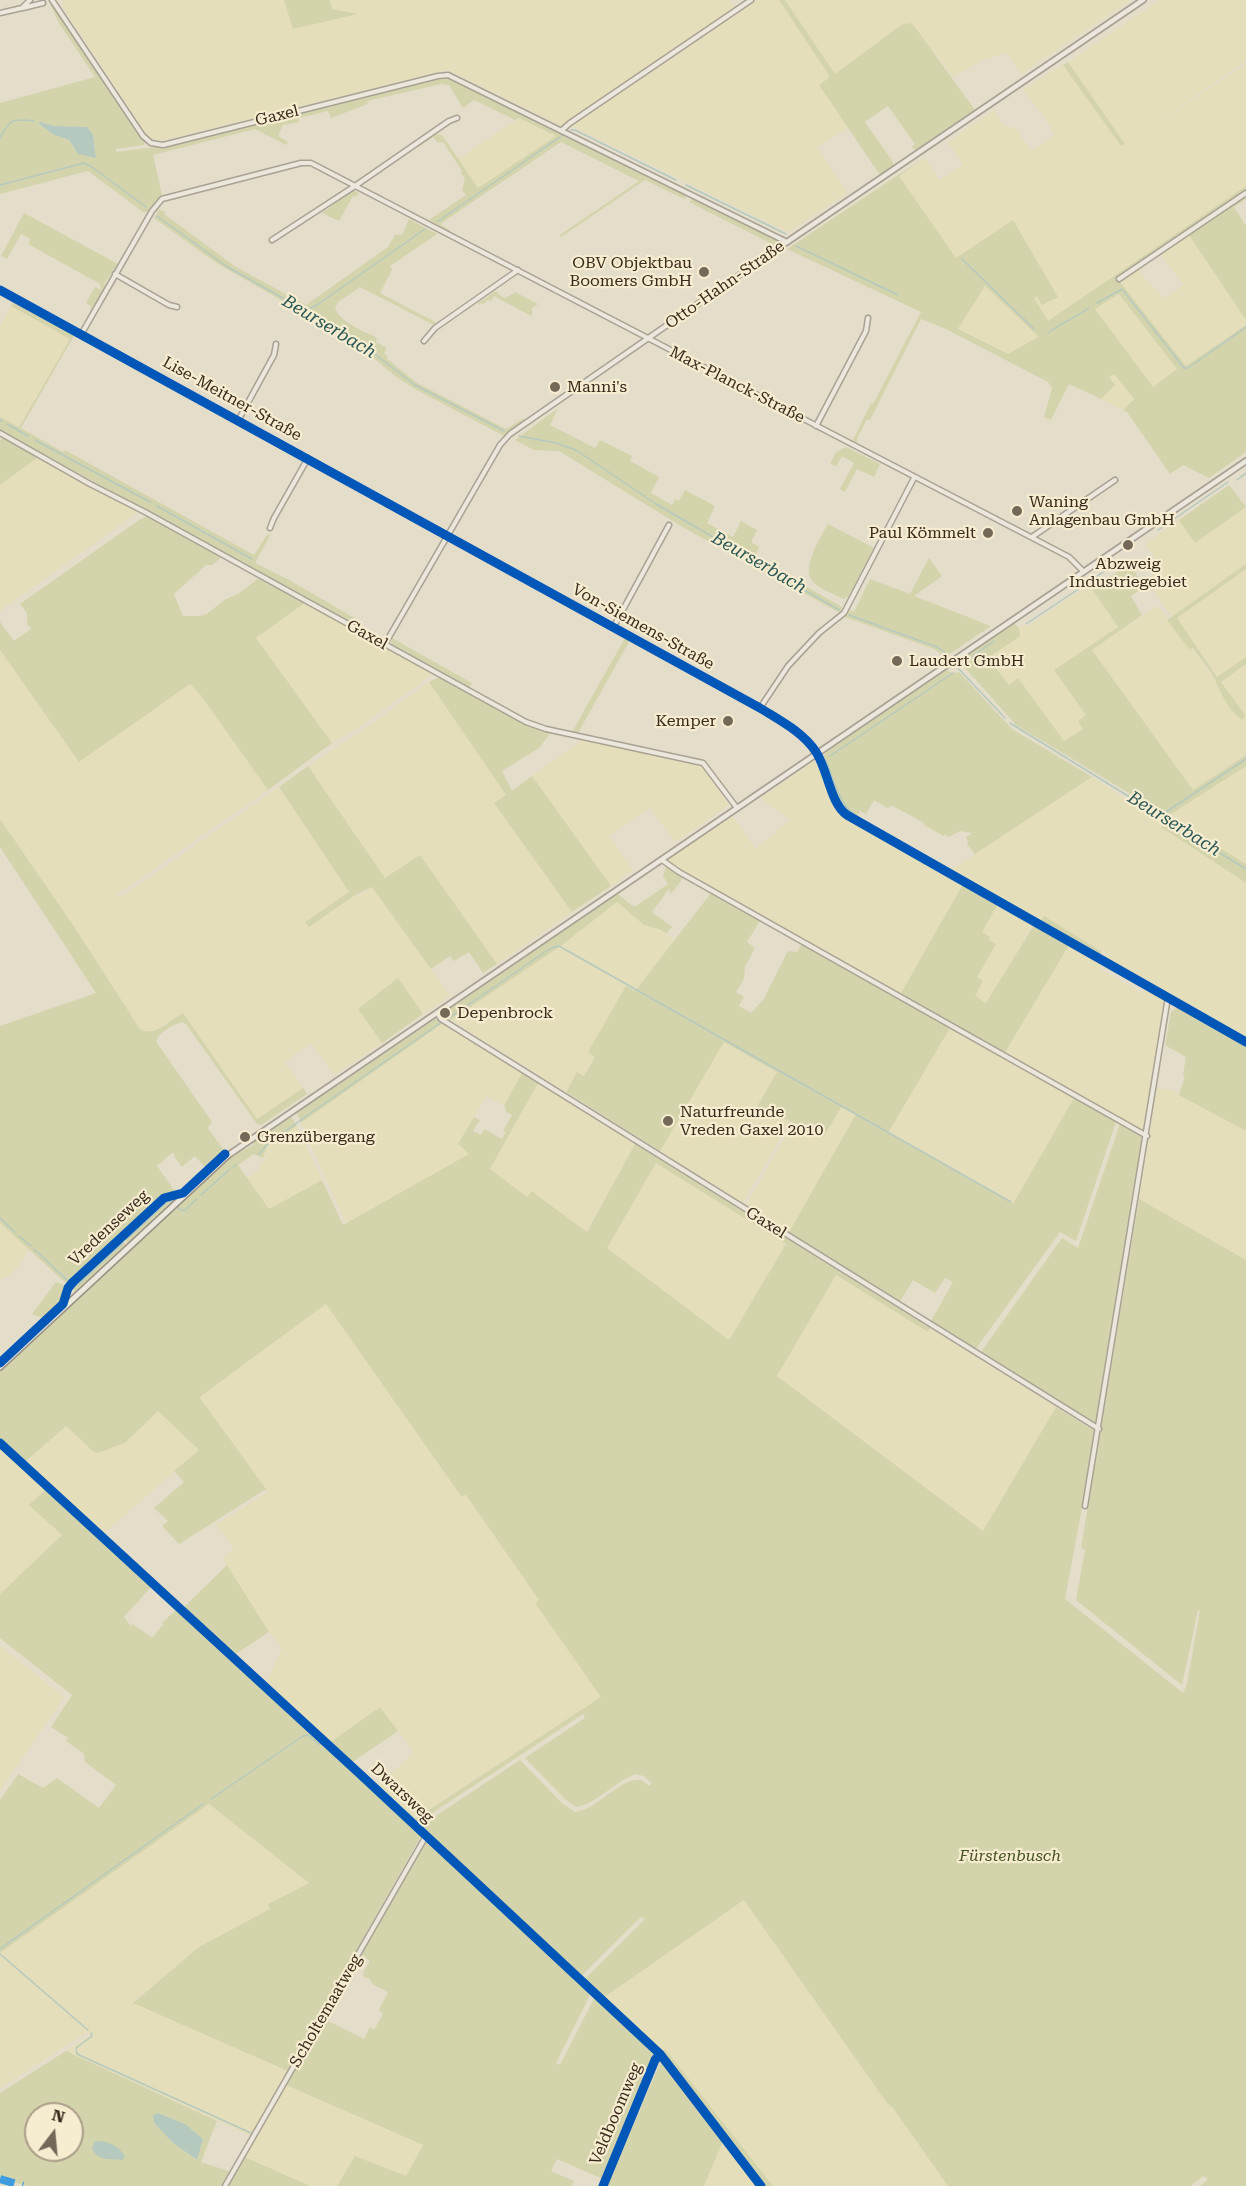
<!DOCTYPE html>
<html>
<head>
<meta charset="utf-8">
<style>
	body { margin:0 }
	#map { position:relative; width:1246px; height:2186px; overflow:hidden; background:#e4ddca; font-family:"Roboto Serif",serif }
	canvas { display:block }
	.north { position:absolute; left:24px; top:2102px; width:60px; height:60px; box-sizing:border-box; background:#f6ecd0; border:2px solid #aa9e88; border-radius:50%; rotate:16deg; font-size:16px; font-weight:700; line-height:24px; text-align:center; color:#382a1c }
	.north::after { content:''; display:block; margin:auto; width:21px; height:27px; background:#746959; clip-path:polygon(50% 0,100% 100%,50% 72%,0 100%) }
</style>
</head>
<body>
<div id="map">
<canvas width="1246" height="2186"></canvas>
<div class="north">N</div>
</div>
<script>
const ctx = document.querySelector('canvas').getContext('2d');
ctx.lineJoin = 'round';
function fill(path, color) { ctx.fillStyle = color; ctx.fill(path, 'evenodd'); }
function strokePath(path, color, width, dash) { ctx.strokeStyle = color; ctx.lineWidth = width; ctx.lineCap = dash ? 'butt' : 'round'; ctx.setLineDash(dash || []); ctx.stroke(path); }
function label(font, color, halo, rows, align = 'center') {
  ctx.font = font + ' "Roboto Serif",serif'; ctx.lineWidth = 4.5; ctx.setLineDash([]); ctx.textBaseline = 'middle'; ctx.strokeStyle = halo; ctx.fillStyle = color; for (const [text, x, y, turn = 0] of rows) {
    ctx.save(); ctx.translate(x, y); ctx.rotate((+turn || 0) * Math.PI / 180); ctx.textAlign = isNaN(turn) ? turn : align; if (halo) ctx.strokeText(text, 0, 0); ctx.fillText(text, 0, 0); ctx.restore();
  }
}
const farmland = new Path2D(`
	M67 0H284L293 29 355 13 332 9 330 0H730L736 7 561 126 448 70 159 141 150 138 145 132 62 6V1Z
	M758 0H779L830 77 820 85 849 127 817 147 847 193 788 232 572 126Z
	M785 0H1131L1021 74 1008 53 984 59 953 77 915 27 900 25 835 74Z
	M1160 0H1246V61L1140 134 1246 64V186L1048 321 1034 298 1037 297 1043 305 1058 296 1013 220 956 259 899 176 925 158 939 180 963 165 948 142 994 110 1004 126 1016 128 1031 151 1042 144 1055 135 1040 111 1037 109 1023 89 1063 65 1121 146 1125 144 1068 62Z
	M519 118 556 136 477 188 458 159Z
	M1188 234 1246 320V325L1186 366 1120 282 1138 269 1147 282 1165 298 1184 285 1161 255Z
	M985 286 1039 337 1008 354 958 329Z
	M1119 294 1177 369 1153 387 1095 309Z
	M11 306 70 339 18 427 0 417V327Z
	M1114 373 1134 399 1123 410 1101 399 1115 385 1109 377Z
	M40 456 138 512 0 611V485Z
	M1246 507V564L1172 617 1146 580 1153 575 1155 566 1154 557 1145 544 1179 520 1196 543Z
	M1246 569V657L1218 677 1176 618Z
	M1089 585 1118 627 1054 670 1086 716 1083 728 1064 742 1018 678 1009 685 988 657 1019 636V628L1025 624 1027 627Z
	M305 603 430 672V676L359 727 332 743 256 638Z
	M1158 606 1190 649 1192 648 1215 680 1218 690 1240 719 1245 715 1221 682 1246 664V754L1193 790 1092 649Z
	M0 650 78 761 190 684 199 693 268 790 117 894 120 898 279 787 349 892 306 921 308 926 352 897 361 895 372 887 450 996 423 1014 397 978 358 1009 382 1043 334 1075 311 1043 284 1062 303 1088 257 1119 183 1013 152 1032H145L140 1029 73 925 0 819Z
	M429 682 506 795 494 804 572 912 497 964 420 855 385 878 308 766 369 726Z
	M582 740 701 765 729 805 675 842 650 808 609 836 633 870 611 886 532 776Z
	M814 761 821 769 839 814 963 884 900 995 667 862 671 856 732 815 756 849 790 820 761 798Z
	M1246 766V864L1167 816Z
	M1092 777 1163 823 1161 827 1246 883V1038L1193 1008V1006L1104 957 1106 953 1044 917 1040 922 951 870Z
	M617 902 644 925 662 930 674 940 635 991 626 987 589 1052 595 1056 583 1076 577 1073 566 1092 451 1020 558 948Z
	M998 904 1032 926 987 1003 974 996 983 981 976 978 996 944 988 940 990 937 982 932Z
	M1069 945 1102 964 1100 969 1143 994 1145 988 1164 999 1145 1133 1004 1054Z
	M443 1023 522 1073 504 1106 486 1096 458 1144 470 1154 346 1223 301 1123Z
	M950 1028 1074 1098 1013 1205 888 1133Z
	M723 1042 777 1072 757 1107 790 1121 743 1203 660 1151Z
	M538 1083 635 1144 586 1232 534 1193 527 1198 490 1169Z
	M1157 1088 1171 1090 1246 1131V1260L1139 1199Z
	M842 1106 856 1114 788 1234 746 1205 793 1123 824 1136Z
	M297 1126 322 1180 269 1209 247 1178 258 1170 264 1160 267 1145Z
	M656 1163 786 1244 729 1340 607 1248Z
	M0 1223 29 1250 12 1274 0 1280Z
	M836 1275 928 1332 930 1328 1056 1407 983 1531 777 1376Z
	M326 1303 461 1496 466 1495 540 1600 536 1603 602 1697 412 1820 377 1788 414 1752 380 1707 329 1743 266 1684 282 1648 265 1627 223 1559 234 1547 216 1525 268 1492 200 1398 201 1396Z
	M158 1411 199 1450 103 1534 25 1462 66 1426 94 1452 98 1453 126 1443Z
	M0 1447 46 1489 30 1505 62 1535 0 1594Z
	M0 1646 64 1697 0 1791Z
	M209 1804 310 1883 269 1903 271 1908 199 1947 133 2002 288 2071 251 2136 66 2051 90 2035 87 2032 0 2088V1953Z
	M744 1900 887 2103 893 2108 948 2186H773L665 2050 660 2052 603 1998Z
	M286 2085 423 2145 406 2176 355 2156 337 2186H310L245 2157Z
	M723 2141 758 2186H704Z`);
const green = new Path2D(`
	M284 0H330L332 9 358 14 293 29Z
	M779 0H785L835 74 901 25 910 23 915 27 975 110 915 150 912 147 915 144 888 106 865 122 893 162V166L880 175 819 85 830 77Z
	M50 4H53L145 140 144 145 116 149V152L162 146 443 76 451 78 686 193V198L684 199 645 180 561 237 560 235 639 181 561 142 440 224 451 231 449 232 413 211 429 220 466 195 462 190 465 179 461 173 462 171 443 142 438 143 433 137 418 147 419 144 434 134 442 135 478 188 556 136 519 118 515 120 474 100 463 108 449 85 441 84 367 101 368 104 331 118 328 111 299 118V122L283 125 278 136 288 142 286 145 255 129 153 155 162 195 148 212H143L88 171 0 194V103L95 77 59 23ZM42 123 54 126 84 127 93 135 96 158 75 150 69 140 54 135 39 124Z
	M1068 62 1125 144 1121 146 1063 65Z
	M925 157 899 176 956 258 1013 220 1058 297 1042 305 1037 297 1034 298 1048 321 1246 186V191L1118 278 1157 256 1120 282 1186 366 1246 325V452L1209 478 1183 465 1170 474 1127 412 1123 410 1134 399 1114 374 1109 377 1115 385 1101 399 1069 384 1051 420 1044 417 1052 388 1048 382 944 328 921 319 870 420 867 419 857 438 858 441 854 442 853 440 871 403 873 404 921 312 787 249ZM985 286 1039 337H1038L1008 354 958 329ZM1119 294 1177 369 1153 387 1095 309Z
	M353 190 359 193 356 197 353 196 339 221 322 213Z
	M1246 194V199L1234 207 1246 226V320L1189 235 1160 254 1161 252Z
	M693 199 778 239 779 243 776 246 689 202Z
	M159 209 165 212 164 214 236 267 306 305 388 247 395 235H402L409 219 437 234 390 266 392 270 380 293 437 323 434 325 360 287 338 302 335 309C343 324 364 331 377 338L376 342 387 348 384 353 388 357 386 358 417 383 506 429 524 418V421L504 436 415 389 395 376 357 344 215 262 154 218Z
	M24 213 118 264 104 284 106 285 92 309H90L91 306 86 303 95 287 101 290 100 284 28 244 31 239 21 234 7 259 1 256Z
	M496 291 502 297 506 298 515 292 538 304 531 309 533 312 531 316 494 296 491 301 487 300 484 304 481 303 480 305 478 303Z
	M13 302 75 334 21 428 63 452 65 450 254 555 267 535 271 534 255 563 291 581 363 623 360 628 0 430V417L19 427 70 339 11 306Z
	M558 408 550 425 595 448 600 440 632 456 630 461 659 477 651 493 672 505 675 499 679 501 685 490 715 506 707 523 733 537 741 521 757 530 751 542 759 547 755 557 842 607 840 613 684 528 559 451 534 450 515 440Z
	M5 437 40 456 0 485V440Z
	M846 447 880 464 874 477 857 469 845 492 840 489 854 463 842 456 836 466 830 464 836 452Z
	M1229 485 1246 507 1195 543 1179 520Z
	M147 516 222 557 212 565H206L174 594 183 616H200L207 614 224 600 238 594 259 578 305 603 256 638 332 743 268 790 199 693 190 684 79 762 0 650V622L14 641 31 629 27 624V613L20 604 139 520Z
	M828 524 874 548 848 597 843 599C834 594 820 589 813 582 800 569 821 537 828 524Z
	M929 558 942 576 914 596 991 626 945 657 934 649 845 617 850 610 854 612 870 579 910 594Z
	M1129 564 1145 586 1131 596 1142 615 1092 650 1193 790 1246 755V766L1168 816 1246 864V883L1161 827 1167 816 1016 725 959 661 1014 623 1019 628 1020 636 988 658 1009 685 1018 678 1064 741 1083 729 1078 721 1086 715 1054 670 1118 627 1092 589Z
	M1246 564V569L1177 618 1217 677 1246 657V664L1221 682 1245 715 1243 720C1230 713 1221 694 1215 680 1210 669 1200 658 1193 648L1189 649 1167 620Z
	M392 638 472 683 469 688 391 645Z
	M625 638 630 640 578 733 572 732Z
	M946 670 952 673 959 672 1012 729 1092 777 975 854 967 844 968 842 966 837 972 833 960 831 949 837 945 834 944 836 924 825V823L891 805 888 808 874 800 866 814 860 811 856 818C835 807 837 795 830 775 828 769 824 763 822 757L830 749Z
	M437 678H442L530 727 548 732 549 735 539 748 502 771 512 791 532 776 611 886 572 912 494 803 506 795 429 682Z
	M308 766 385 878 420 855 497 964 483 973 469 952 454 961 450 956 431 969 372 887 352 897 309 927 305 922 349 892 279 787Z
	M0 819 73 925 140 1029C154 1038 170 1020 183 1013L257 1119 303 1088 307 1094 261 1125 257 1124 186 1024 182 1022C172 1025 164 1030 157 1038V1043L212 1122 208 1128 225 1152 207 1169 195 1156 182 1167 174 1156 175 1154 172 1153 157 1166 177 1194 165 1196 68 1285 0 1223V1026L96 993 0 847Z
	M937 861 1040 922 1044 916 1101 951 1102 957 937 865Z
	M666 866 684 877 671 894 669 889 652 912 672 927 666 934 662 930 644 925 617 902 558 948 451 1020 442 1014 618 894 632 906H636L668 884 663 876Z
	M963 884 998 904 982 932 990 937 989 940 996 944 977 977 983 981 975 996 986 1003 1034 925 1069 945 1004 1054 900 995Z
	M711 893 760 921 747 942 755 948 745 967 744 979 736 992 744 997 739 1006 751 1013 763 1000 788 951 797 952 802 944 950 1028 888 1133 1013 1204 1074 1098 1116 1122 1076 1241 1060 1232 975 1350 930 1323 953 1282 945 1278 935 1293 913 1280 899 1303 788 1234 856 1114 842 1106 824 1136 757 1107 777 1072 724 1042 660 1151 566 1092 577 1072 584 1076 595 1057 588 1052 626 986 635 991Z
	M398 978 423 1014 382 1043 358 1009Z
	M1178 1007 1246 1046V1131L1179 1095 1185 1076 1183 1075 1186 1057 1165 1045 1171 1012Z
	M435 1019 443 1023 301 1123 297 1113Z
	M522 1073 538 1083 490 1169 527 1197 532 1191 534 1193 587 1232 635 1144 930 1328 928 1332 836 1275 777 1376 983 1531 1056 1407 1096 1432 1065 1599 1183 1693 1187 1684 1200 1610H1198L1182 1685 1076 1600 1085 1550 1081 1548 1139 1199 1246 1260V2186H1200L1208 2179 1203 2176 1191 2186H948L893 2108 887 2103 744 1900 603 1998 584 1980 645 1919 641 1917 580 1977 419 1827 520 1760 562 1803 575 1812C596 1810 619 1780 637 1780 642 1779 646 1784 649 1786L652 1783 644 1776 635 1774C617 1781 592 1806 576 1807L565 1799 525 1758 585 1718 583 1714 417 1823 412 1821 601 1697 535 1603 539 1600 466 1495 461 1496 326 1304 201 1396 200 1398 266 1489 179 1544 162 1526 168 1521 154 1508 184 1482 174 1471 199 1450 158 1411 125 1443 98 1453 94 1452 66 1426 25 1462 0 1439V1372L228 1158 254 1145 252 1142 287 1118H292L297 1126 267 1145 263 1158 254 1154 238 1165 269 1209 322 1180 343 1225 469 1154 458 1144 474 1117 480 1120 473 1131 481 1135 485 1129 502 1139 506 1132 503 1131 512 1115 505 1111 506 1108 504 1106ZM656 1163 786 1244 729 1340 607 1248Z
	M1120 1124 1144 1137 1097 1425 1092 1424 981 1354V1352L1062 1238 1078 1248Z
	M172 1196H178L179 1198 129 1244 123 1237 165 1198Z
	M121 1238 127 1246 77 1293 70 1287Z
	M56 1282 67 1287 63 1302 45 1319 32 1314Z
	M46 1489 151 1587 124 1617 131 1626 133 1624 152 1638 163 1625 162 1623 176 1610 421 1836 288 2071 133 2003 199 1947 270 1909 268 1904 309 1883 209 1804 0 1953V1800L18 1774 43 1788 57 1778 99 1808 116 1785 85 1762 84 1754 66 1741 68 1738 51 1727 72 1695 0 1638V1594L62 1535 29 1505Z
	M227 1565 269 1632 234 1655 183 1608Z
	M380 1707 398 1731 351 1763 329 1743Z
	M426 1841 591 1993 556 2063 560 2065 595 1997 655 2054 603 2179 557 2159 551 2171 574 2181 572 2186H337L355 2156 406 2176 423 2145 286 2085 324 2019 364 2039 370 2027 374 2030 383 2014 379 2010 388 1992 372 1984 370 1979 364 1977 363 1972 370 1961 361 1954Z
	M665 2049 773 2186H765L660 2052Z
	M66 2051 217 2121 201 2162 231 2172 223 2186H27L0 2178V2093ZM58 2110 65 2114H72V2119L75 2121 76 2145 72 2150 53 2152 36 2150V2114H49ZM158 2113 185 2124 197 2160 172 2142 154 2123Z
	M661 2061 723 2141 704 2186H607Z
	M245 2157 310 2186H229Z`);
const water = new Path2D(`
	M40 122 54 126 87 127 93 135 96 158 78 154 69 140 54 135 39 124Z
	M158 2113 185 2124 203 2139 197 2160 172 2142 154 2123 153 2115Z
	M95 2141C107 2140 120 2146 125 2157L122 2160C110 2159 95 2161 92 2147Z`);
const stream = new Path2D(`
	M571 130H575L676 180
	M0 138C9 120 12 118 34 121
	M0 185 84 163 92 167 146 207
	M686 185 786 234
	M157 216 226 266 355 339 415 385 504 431
	M437 222 563 135
	M796 246 898 295
	M962 259 1034 329
	M1097 303 1122 289 1184 368H1188L1246 327
	M305 311 317 305 425 229
	M1048 333C1062 323 1076 317 1089 308
	M0 420 2 421
	M7 424 28 436
	M519 436 556 443 576 450 656 504 839 610
	M35 440 150 502
	M1237 480 1246 473
	M157 506 252 559
	M1158 530 1228 482
	M1089 582 1120 560
	M849 615 937 647 947 654
	M1026 624 1083 586
	M963 663 994 641
	M956 666 1005 718
	M1010 723 1246 869
	M830 756 953 673
	M826 760C832 776 840 805 854 814
	M1159 815 1163 814 1246 759
	M913 856 960 883
	M963 885 994 902
	M446 1020 551 948 559 946 1011 1202
	M259 1154 267 1145 305 1117 442 1022
	M233 1167 236 1165
	M201 1195 230 1169
	M178 1208 184 1211 197 1199
	M0 1218 15 1232
	M19 1236 31 1246
	M127 1239 168 1201 172 1202
	M34 1249 69 1282
	M73 1285H78L123 1243
	M211 1799 303 1736 308 1735 318 1744H323
	M0 1949 203 1804
	M0 1954 88 2030
	M91 2033 92 2036 76 2048 77 2054 251 2133`);
const minor = new Path2D(`
	M52 0 143 136 151 143 163 145 438 76 448 75 787 242 510 434 500 445 385 644
	M23 8 43 3
	M0 13 22 8 30 0
	M562 130 570 123 751 0
	M272 240 355 186 449 121 457 118
	M115 274 169 305 177 307
	M1119 279 1246 193
	M0 290 760 708C779 720 803 732 816 752 828 770 830 803 847 815L1246 1042
	M82 333 152 211 162 199 301 163H311L1048 546 1069 557 1083 571
	M424 341 435 328 518 270
	M239 419 274 355 276 344
	M816 426 866 331 868 318
	M0 433 90 484 145 512 526 722 546 729 703 763 737 808
	M270 528 274 518 308 458
	M1032 537 1115 480
	M613 628 669 525
	M760 708 788 666 819 633 844 613 914 478
	M662 860 679 872 1147 1136
	M437 1013 441 1019 1099 1429
	M1085 1506 1168 997
	M225 2186 426 1836
	M603 2186 655 2060 660 2054`);
const tertiary = new Path2D(`
	M787 242 1143 0
	M227 1156 1246 461
	M0 1443 361 1775 660 2054 761 2186`);
const secondary = new Path2D(`
	M0 1367 227 1156`);
const quiet = new Path2D(`
	M0 2179 23 2186`);
const cycleway = new Path2D(`
	M0 290 760 708C779 720 803 732 816 752 828 770 830 803 847 815L1246 1042
	M0 1363 63 1304 68 1288 73 1282 164 1198 183 1193 225 1154
	M0 1443 361 1775 660 2054 761 2186
	M603 2186 655 2060 660 2054`);
const markers = [
	[704,272,6,"#746959"],
	[555,387,6,"#746959"],
	[1017,511,6,"#746959"],
	[988,533,6,"#746959"],
	[1128,545,6,"#746959"],
	[897,661,6,"#746959"],
	[728,721,6,"#746959"],
	[445,1013,6,"#746959"],
	[668,1121,6,"#746959"],
	[245,1137,6,"#746959"]
];
const streetNames = [
	["Gaxel",277,116,-14],
	["Otto-Hahn-Straße",725,285,-35],
	["Max-Planck-Straße",737,385,27],
	["Lise-Meitner-Straße",232,399,29],
	["Von-Siemens-Straße",643,627,29],
	["Gaxel",367,635,29],
	["Gaxel",766,1223,32],
	["Vredenseweg",109,1228,-43],
	["Dwarsweg",402,1793,43],
	["Scholtemaatweg",326,2011,-60],
	["Veldboomweg",616,2114,-67]
];
const poiNames = [
	["OBV Objektbau",692,263,"right"],
	["Boomers GmbH",692,281,"right"],
	["Manni's",567,387],
	["Waning",1029,502],
	["Anlagenbau GmbH",1029,520],
	["Paul Kömmelt",976,533,"right"],
	["Abzweig",1128,564,"center"],
	["Industriegebiet",1128,582,"center"],
	["Laudert GmbH",909,661],
	["Kemper",716,721,"right"],
	["Depenbrock",457,1013],
	["Naturfreunde",680,1112],
	["Vreden Gaxel 2010",680,1130],
	["Grenzübergang",257,1137]
];
const parkNames = [
	["Fürstenbusch",1010,1856]
];
const waterNames = [
	["Beurserbach",329,327,31],
	["Beurserbach",759,563,30],
	["Beurserbach",1174,824,32]
];
fill(farmland, '#e5deba');
fill(green, '#d3d4ac');
fill(water, '#b6c9be');
strokePath(stream, '#b6c9be', 1.5);
strokePath(minor, '#a9a294', 7);
strokePath(tertiary, '#a9a294', 8);
strokePath(secondary, '#999184', 8);
strokePath(minor, '#ece7dd', 4);
strokePath(tertiary, '#ece7dd', 4.5);
strokePath(secondary, '#ece7dd', 5);
strokePath(quiet, '#3e9cdf', 8, [15, 8]);
strokePath(cycleway, '#0057b8', 9);
for (const [x, y, r, color] of markers) { const dot = new Path2D(); dot.arc(x, y, r, 0, 2 * Math.PI); ctx.fillStyle = color; ctx.fill(dot); strokePath(dot, '#f6ecd0', 2); }
label('16px', '#382a1c', '#f6ecd0', streetNames);
label('16px', '#382a1c', '#f6ecd0', poiNames, 'left');
label('italic 16px', '#475522', '#f6ecd0', parkNames);
label('italic 18px', '#2b5856', '#f6ecd0', waterNames);
</script>
</body>
</html>
